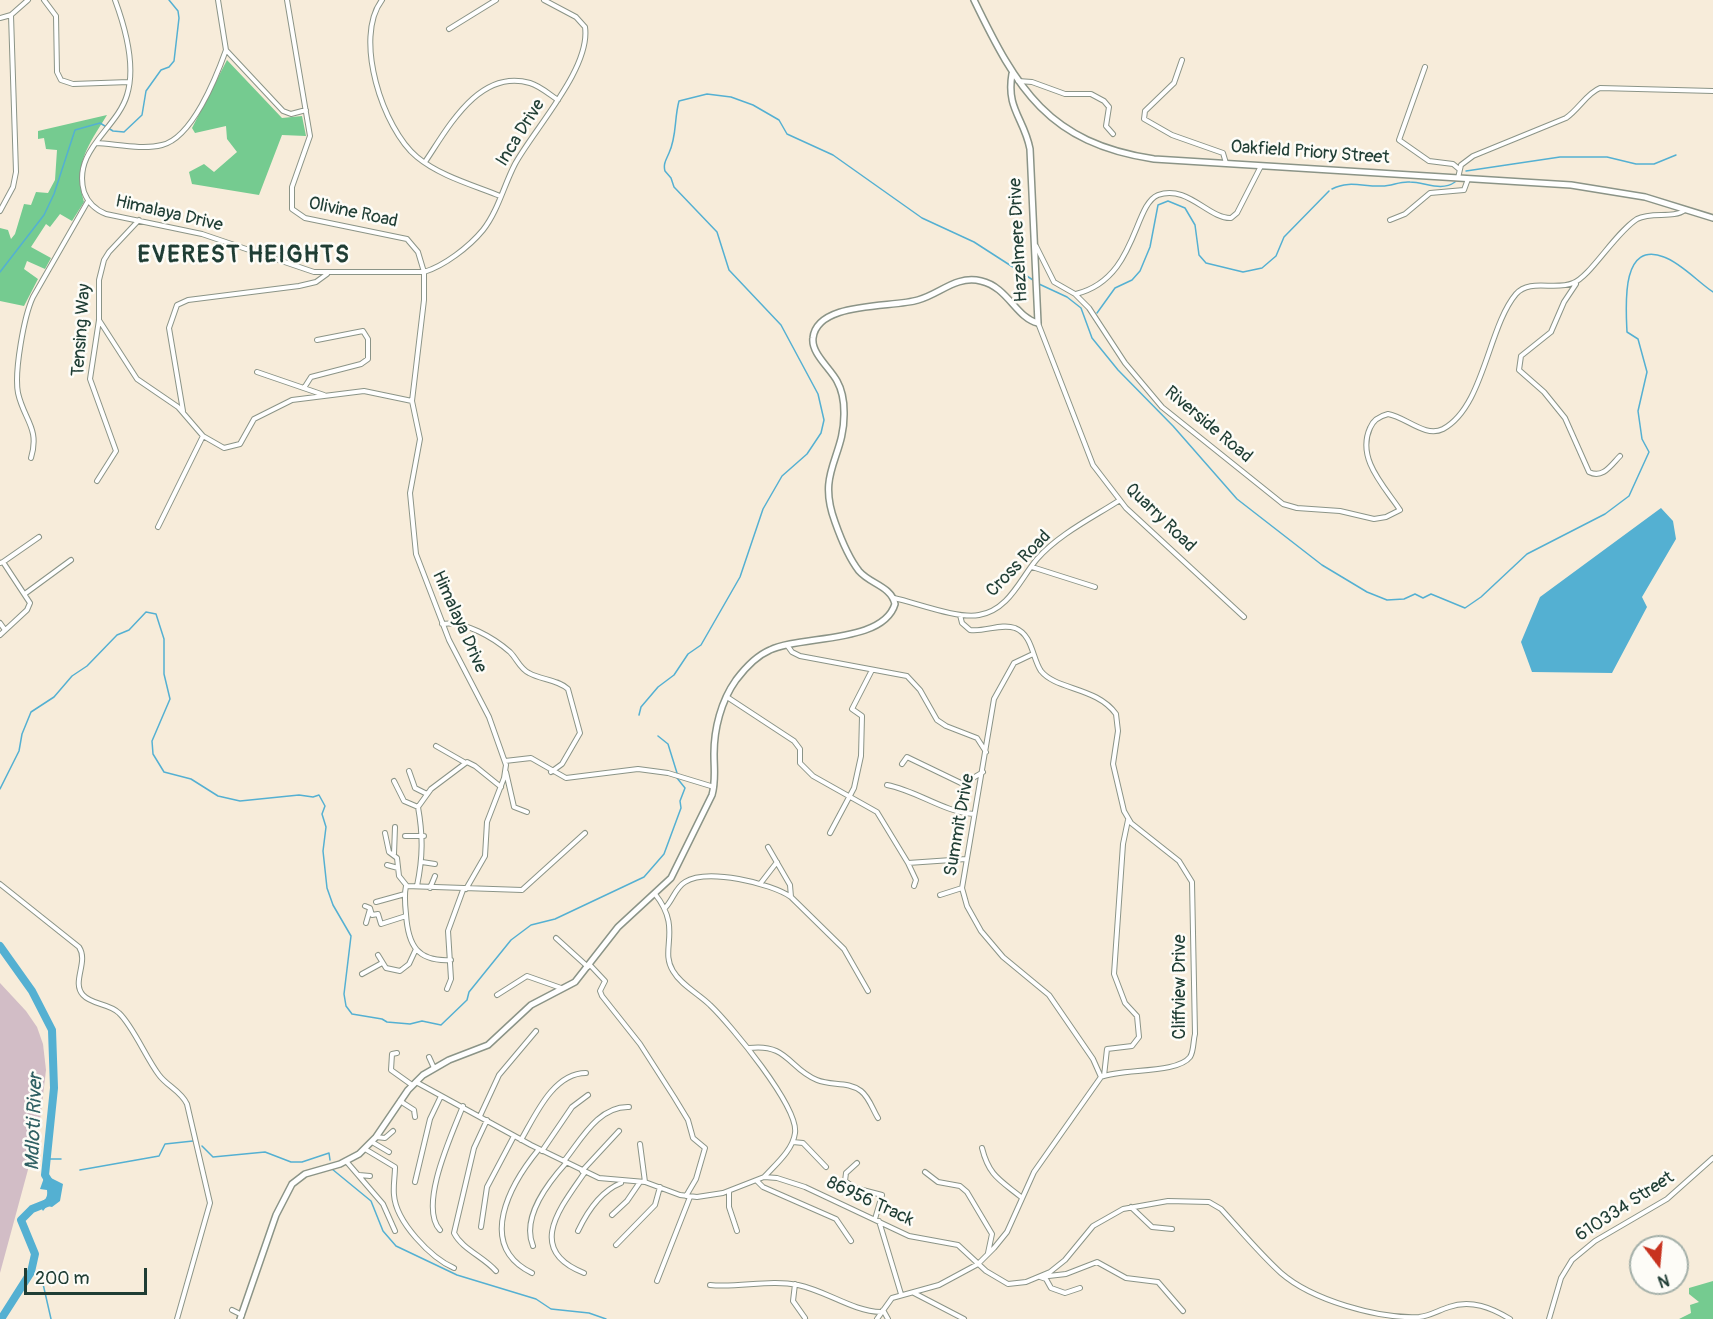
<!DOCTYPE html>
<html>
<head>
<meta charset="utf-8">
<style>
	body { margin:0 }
	#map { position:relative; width:1713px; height:1319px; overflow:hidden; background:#f7ecda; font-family:Pangolin,sans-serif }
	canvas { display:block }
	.north { position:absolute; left:1629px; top:1235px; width:60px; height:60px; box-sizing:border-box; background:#fdfcf7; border:2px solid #a4b0a9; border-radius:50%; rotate:164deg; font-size:16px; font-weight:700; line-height:24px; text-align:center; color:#1f3d34 }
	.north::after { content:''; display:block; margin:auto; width:21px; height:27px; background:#c8321e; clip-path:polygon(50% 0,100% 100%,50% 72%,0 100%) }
	.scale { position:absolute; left:24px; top:1268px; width:123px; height:27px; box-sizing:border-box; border:3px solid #1f3d34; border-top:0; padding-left:8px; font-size:18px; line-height:21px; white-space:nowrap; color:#1f3d34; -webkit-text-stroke:4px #fdfcf7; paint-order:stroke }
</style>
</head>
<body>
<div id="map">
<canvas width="1713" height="1319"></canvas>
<div class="north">N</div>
<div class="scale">200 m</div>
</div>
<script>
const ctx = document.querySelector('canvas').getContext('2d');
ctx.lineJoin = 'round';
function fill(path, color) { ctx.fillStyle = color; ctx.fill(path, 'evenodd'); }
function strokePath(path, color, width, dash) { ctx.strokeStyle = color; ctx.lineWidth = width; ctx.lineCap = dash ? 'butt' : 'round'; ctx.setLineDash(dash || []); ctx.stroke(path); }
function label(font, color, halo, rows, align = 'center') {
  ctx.font = font + ' Pangolin,sans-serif'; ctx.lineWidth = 5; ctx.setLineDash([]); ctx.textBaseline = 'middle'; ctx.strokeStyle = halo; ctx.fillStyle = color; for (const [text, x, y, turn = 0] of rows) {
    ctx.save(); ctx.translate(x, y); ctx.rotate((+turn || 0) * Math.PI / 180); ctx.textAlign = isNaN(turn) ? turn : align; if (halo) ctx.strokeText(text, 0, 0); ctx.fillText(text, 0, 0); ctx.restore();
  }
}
const industrial = new Path2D(`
	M0 983 26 1011 37 1027 43 1044 46 1070 39 1129 0 1273Z`);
const green = new Path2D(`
	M227 60 282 118 302 116 306 136 282 135 259 195 192 184 189 172 204 164 214 172 237 152 227 139 226 126 195 133 192 128Z
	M107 115C88 146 73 164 84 202L72 221 60 214 50 227 46 224 31 247 51 258 45 269 27 261 24 269 38 279 24 306 0 301V228L8 230 11 239 15 234 24 204 31 205 36 192 48 193 55 180 57 150 46 149 44 138 38 139V131Z
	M1713 1281V1319H1679L1691 1313 1690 1305 1699 1302 1689 1294V1288Z`);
const water = new Path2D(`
	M1661 508 1673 521 1676 539 1642 597 1647 607 1612 673 1532 672 1521 642 1540 597Z
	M45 1175 63 1184 60 1201 52 1207 47 1206 43 1211 38 1203C45 1201 48 1198 47 1190L40 1189Z`);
const stream = new Path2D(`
	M1466 171 1560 157H1607L1636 164H1654L1676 155
	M1332 189C1349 180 1364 187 1382 186 1392 186 1400 181 1410 182 1425 182 1441 192 1455 182
	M0 272 44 215 54 194 75 130 100 123 113 131 124 132 142 115 146 91 161 70 169 67 174 61 179 18 178 11 169 0
	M1039 284 1067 297 1081 308 1092 338 1118 370 1173 426 1237 499 1322 565 1367 592 1387 600 1404 599 1415 594 1423 598 1431 594 1465 608 1481 597 1527 554 1605 514 1629 496 1649 452 1642 439 1638 411 1647 372 1638 339 1627 332C1626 308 1620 240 1664 257 1681 263 1698 282 1713 292
	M1097 313 1115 288 1132 280 1140 271 1150 247 1158 205 1168 201 1185 208 1195 225 1199 255 1206 263 1243 272 1262 268 1276 256 1284 237 1329 191
	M639 715 641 707 658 687 674 675 688 654 701 645 740 577 763 509 782 476 807 454 821 433 824 420 818 394 781 325 729 270 717 232 674 187 671 178 665 171C663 164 666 160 669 153 677 136 674 119 679 101L707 94 731 97 753 105 779 120 787 134 833 155 922 218 974 242 1033 280
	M658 736 668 744 677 773
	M0 789 19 751 22 734 31 712 54 697 72 676 87 666 117 635 129 630 146 612 156 614 164 639V674L170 699 152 741 153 754 164 772 191 779 218 796 240 801 299 795 313 797 319 795 325 806 322 814 326 827 323 851 327 888 333 905 351 936 344 994 346 1006 352 1014 382 1019 387 1022 410 1024 422 1021 441 1025 467 1000 469 992 511 940 531 925 555 919 644 877 664 854 681 808 680 801 685 788 677 778
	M202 1146 213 1157 265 1152 291 1162H302L329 1153 330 1160
	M49 1159H61
	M332 1169 371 1201 383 1231 396 1246 457 1275 536 1299 551 1309 589 1313 606 1319
	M80 1170 159 1156 165 1144 193 1141
	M31 1272 41 1275 51 1319`);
const river = new Path2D(`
	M0 946 32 991 52 1030 54 1088 45 1175 50 1183
	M1 1319 31 1272 35 1254 21 1220 32 1209 47 1203`);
const minor = new Path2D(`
	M44 0 56 16 57 72 61 80 73 84 129 82
	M115 0C125 27 136 66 127 95 117 129 72 150 84 192 88 203 96 210 106 214L202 234 314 272H424V300L412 401 420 439 410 493 416 554 449 640 489 717 506 765 504 778 487 822 485 856 466 889
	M218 0 226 50 283 111 291 114 306 110
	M287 0 310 136 292 187V209L305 218 407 239 418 252 424 272C444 266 469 247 483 230 498 211 504 185 515 164 534 129 591 68 585 27L576 17 544 0
	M382 0C353 38 383 129 417 157 440 176 473 185 500 196
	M0 18 11 15 28 0
	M449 29 496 0
	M1182 60 1174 83 1145 111 1144 119 1172 135 1223 153 1226 163
	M1425 67 1399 140 1429 161 1453 164 1459 169
	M1018 81 1032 82 1065 94H1091L1104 101 1109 107 1106 126 1113 134
	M96 143C116 144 142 150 162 145 192 138 216 78 226 50
	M425 162C448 128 479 68 530 83 540 86 549 94 558 100
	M1458 178 1461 165 1473 156 1566 118C1579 109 1587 93 1600 88L1713 91
	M0 211 13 187 16 172 11 15
	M1390 220 1405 214 1430 193 1464 190 1468 179
	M1036 246 1054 282 1075 294 1089 308 1125 363 1162 407 1283 504 1297 508 1340 511 1374 519 1386 517 1400 510C1385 487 1356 459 1370 428 1373 420 1380 416 1388 414 1406 417 1425 438 1443 429 1484 407 1488 327 1516 294 1530 278 1555 291 1573 283 1590 277 1615 233 1637 219 1652 211 1673 219 1685 210
	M1576 284 1564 302 1551 332 1521 356 1519 370 1544 392 1565 418 1589 472C1603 479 1611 465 1620 456
	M1076 294C1137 279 1133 205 1158 195 1187 184 1209 219 1231 218L1237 213 1261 166
	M99 320 137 379 178 407 203 436 224 448 240 444 254 419 292 400 364 391 412 401
	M1038 323 1093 465 1126 508 1244 617
	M257 372 324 395
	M304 388 311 377 361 364 368 359V339L363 331 317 340
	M183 411 169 328 177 305 188 300 299 286 316 282 327 274
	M31 458C40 428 24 420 18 393 14 372 24 316 33 297L88 201
	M97 481 116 451 90 379 99 320V280L104 260 109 252 139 220
	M158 527 203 436
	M3 562 39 537
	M0 563 3 562 30 603 27 610 0 635
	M1032 567 1095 587
	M26 593 71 560
	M894 598C917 603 957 619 979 615 1009 610 1020 579 1037 559 1059 534 1092 518 1120 500
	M0 623 5 630
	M442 624C464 620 494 638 510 652 517 659 520 669 529 673 541 680 557 679 568 689L580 733 562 764 551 772
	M787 645 792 652 800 656 907 676 920 690 937 720 946 726 977 738 986 752
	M1033 654 1014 663 994 699 962 888 967 906 981 931 1003 957 1049 995 1093 1059 1101 1077
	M727 697 794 741 800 749V763L813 776 877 812 908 863 966 859
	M436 746 464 762
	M505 761 531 758 566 778 638 769 668 773 714 787
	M902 764 907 757 963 784 983 772
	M409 771 415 788 427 794
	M506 772 514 807 527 812
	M394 781 404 801 418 807
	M887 785C918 791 943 812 974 814
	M385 833 389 852 397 858 399 876 407 886
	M830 833 854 788 861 756 862 716 852 709 872 670
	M405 836H424
	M768 847 790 885 791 897
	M394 854 395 827
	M422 862 435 864
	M908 863 916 880 914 886
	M387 865 398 868
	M0 884 79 947C89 962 71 982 83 995 92 1005 109 1003 119 1013 133 1026 146 1058 159 1075 167 1086 181 1091 187 1104L210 1203 177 1319
	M760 884 777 862
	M417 886C423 857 423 835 418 807L431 789 467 762 475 766 501 787
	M430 888 435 876
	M655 894C683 929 659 949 673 971 681 985 699 994 710 1005 730 1024 799 1107 795 1133 793 1150 775 1165 764 1177
	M940 895 962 888
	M376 902 405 894
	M365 906 370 908 372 915 378 914 381 924 406 916
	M665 908C673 900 675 888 685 882 707 868 771 883 791 897L844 949 868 991
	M366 923 370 909
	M556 938 588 967
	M378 955 386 968 400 971 409 964 416 949
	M451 960C417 962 408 945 406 914 405 905 404 895 406 886L522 890 585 833
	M590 965 605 981 600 991 602 996 640 1044 674 1097 688 1120 693 1138 705 1148 696 1179 686 1196
	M362 974 382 963
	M447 989 451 979 448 931 463 890
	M497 995 527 976 561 988
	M749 1048C788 1043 789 1069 817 1080 831 1086 848 1081 861 1091 869 1097 873 1110 878 1118
	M397 1053 392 1054 391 1070 412 1085
	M429 1057 434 1068
	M1104 1076 1107 1049 1132 1046 1139 1037 1137 1016 1125 1003 1114 974 1123 844 1128 820
	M416 1082 531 1145 599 1178 645 1182 680 1195 697 1197 723 1193 764 1177 777 1178 805 1187 909 1236 958 1245 986 1271 1008 1284 1026 1282 1050 1272 1065 1260 1093 1226 1123 1209 1168 1201 1209 1202 1221 1209C1241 1231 1260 1254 1281 1273 1312 1300 1378 1319 1419 1317 1430 1316 1439 1310 1449 1307 1471 1299 1492 1308 1510 1319
	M400 1101 414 1110 415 1117
	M480 1116 499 1075 536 1031
	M487 1120 474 1148 454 1233C462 1249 484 1257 496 1271
	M376 1137 385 1138 393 1131
	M521 1140C535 1116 553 1073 586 1073
	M372 1142 389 1152
	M793 1142 803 1143 826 1167
	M640 1144 645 1182
	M982 1148C989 1176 1000 1180 1021 1197
	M365 1149 395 1167C395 1176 393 1186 394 1195 396 1222 431 1258 454 1268
	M542 1151 572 1107 588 1095
	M346 1161 383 1204 395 1231
	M564 1161C581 1140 598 1106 629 1107
	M857 1163 846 1173 845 1181 855 1188 882 1195 875 1219
	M582 1171 619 1131
	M925 1172 938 1182 960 1186 967 1192 992 1234 988 1253
	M359 1175 370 1176
	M757 1181 763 1187 836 1219 851 1241
	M415 1182 430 1119 441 1096
	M729 1192V1207L737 1231
	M1131 1207 1152 1227 1172 1229
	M612 1215 627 1201 640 1182
	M879 1221 901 1294
	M481 1227 487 1187 514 1136
	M440 1230C418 1206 452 1134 463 1106
	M578 1231C587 1212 601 1191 621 1183
	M616 1245 655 1205 660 1187
	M533 1246C521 1217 548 1183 566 1163
	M532 1273C475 1245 511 1183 539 1149
	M584 1273C525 1250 560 1208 585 1172
	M657 1281 690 1197
	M795 1284 793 1301 805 1318
	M710 1285C739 1288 770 1279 798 1285 827 1291 852 1311 881 1312
	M1080 1288 1065 1293 1051 1288 1046 1279 1040 1277 1066 1274 1097 1262 1126 1278 1158 1282 1183 1311
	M914 1293 964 1319
	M232 1310 242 1315
	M883 1310 888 1319
	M877 1319 892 1298 939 1285 978 1264 994 1248 1007 1232 1034 1172 1101 1077C1122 1068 1177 1074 1190 1057 1194 1051 1193 1041 1195 1034L1192 882 1179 861 1131 823 1124 811 1113 764 1118 731 1116 714C1097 687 1056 690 1041 671 1032 658 1033 635 1015 628 1001 623 985 632 970 630L962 623 960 615
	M1549 1319 1561 1278 1572 1260 1595 1241 1667 1199 1713 1158`);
const tertiary = new Path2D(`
	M974 0C1017 89 1048 143 1154 159L1571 185 1645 197 1713 218
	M240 1319 276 1215 292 1184 305 1174 340 1164 359 1154 376 1137 408 1090 423 1075 449 1060 488 1045 531 1005 575 982 618 927 671 878 712 795C716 781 714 769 714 754 714 729 721 701 736 680 745 668 756 656 770 650 801 635 883 644 895 604 891 586 870 584 859 571 848 557 841 539 835 522 816 471 845 458 844 412 844 401 842 390 837 381 830 368 811 353 813 338 817 301 892 308 918 300 940 294 956 275 981 281 1008 287 1016 318 1038 323L1030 149C1024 118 1006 109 1012 74`);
const streetNames = [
	["Inca Drive",521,133,-58],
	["Oakfield Priory Street",1310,153,4],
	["Olivine Road",353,213,12],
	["Himalaya Drive",169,214,13],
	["Hazelmere Drive",1019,240,-93],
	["Tensing Way",82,330,-86],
	["Riverside Road",1208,425,40],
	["Quarry Road",1160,518,44],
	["Cross Road",1019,564,-46],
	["Himalaya Drive",459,622,66],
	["Summit Drive",960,825,-80],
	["Cliffview Drive",1180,987,-90],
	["86956 Track",870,1202,25],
	["610334 Street",1625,1207,-33]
];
const waterNames = [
	["Mdloti River",35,1122,-88]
];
const districtNames = [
	["EVEREST HEIGHTS",244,256]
];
fill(industrial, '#d2bdc6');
fill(green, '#75cb90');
fill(water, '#54b0d2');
strokePath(stream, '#54b0d2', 1.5);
strokePath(river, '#54b0d2', 8);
strokePath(minor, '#8b9487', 6);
strokePath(tertiary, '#8b9487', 8);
strokePath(minor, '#fff', 4);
strokePath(tertiary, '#fff', 5);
label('18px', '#1f3d34', '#fdfcf7', streetNames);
label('italic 20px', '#2f6063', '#fdfcf7', waterNames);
ctx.letterSpacing = '1.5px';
label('bold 24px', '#1f3d34', '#fdfcf7', districtNames);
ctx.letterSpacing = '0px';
</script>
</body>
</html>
